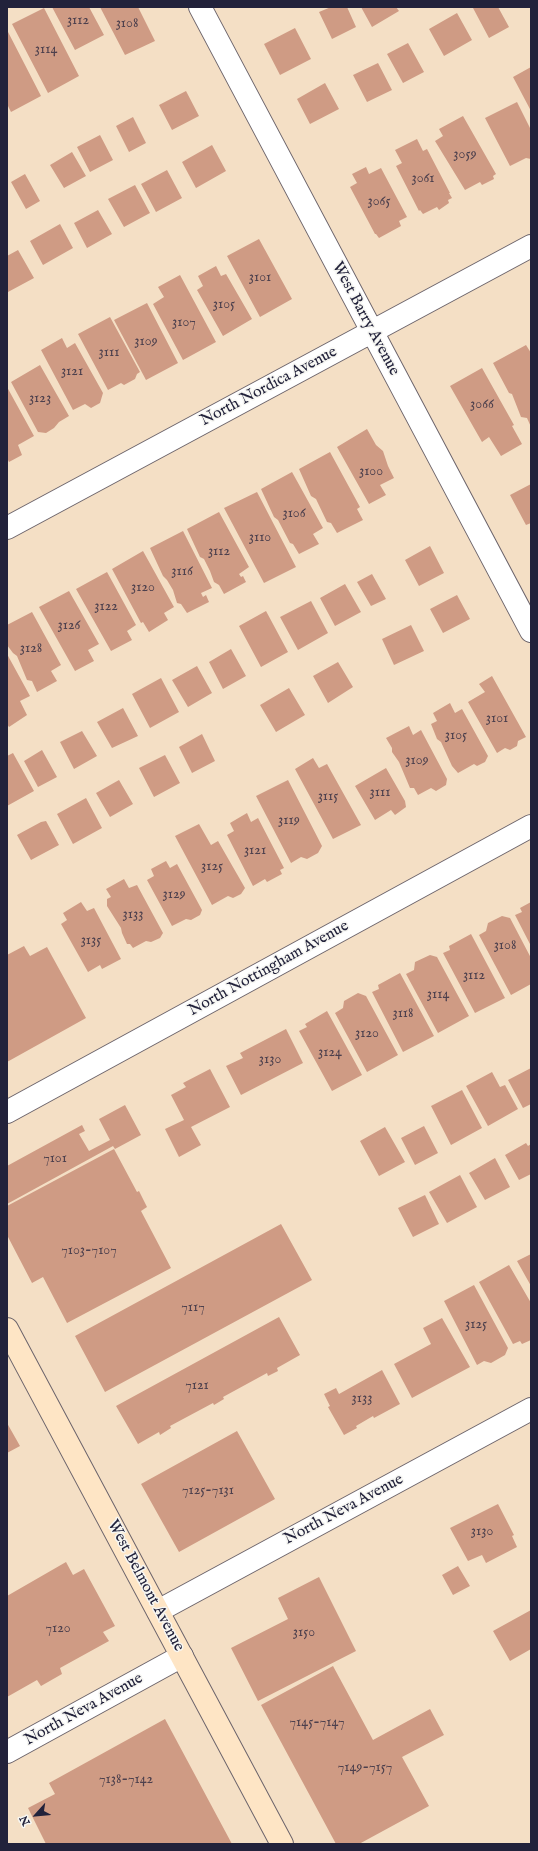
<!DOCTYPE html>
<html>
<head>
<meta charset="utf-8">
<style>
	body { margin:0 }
	#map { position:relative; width:538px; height:1851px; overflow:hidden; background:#f4dfc5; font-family:"IM FELL English",serif }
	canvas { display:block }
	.frame { position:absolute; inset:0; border:8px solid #22223b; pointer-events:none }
	.north { position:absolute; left:16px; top:1795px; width:40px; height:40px; -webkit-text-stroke:3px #f6f6f2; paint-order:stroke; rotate:243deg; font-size:11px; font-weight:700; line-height:16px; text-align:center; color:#22223b }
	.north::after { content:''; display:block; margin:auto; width:14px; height:18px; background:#22223b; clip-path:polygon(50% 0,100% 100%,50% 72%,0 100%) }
</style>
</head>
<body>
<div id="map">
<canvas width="538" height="1851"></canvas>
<div class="frame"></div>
<div class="north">N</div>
</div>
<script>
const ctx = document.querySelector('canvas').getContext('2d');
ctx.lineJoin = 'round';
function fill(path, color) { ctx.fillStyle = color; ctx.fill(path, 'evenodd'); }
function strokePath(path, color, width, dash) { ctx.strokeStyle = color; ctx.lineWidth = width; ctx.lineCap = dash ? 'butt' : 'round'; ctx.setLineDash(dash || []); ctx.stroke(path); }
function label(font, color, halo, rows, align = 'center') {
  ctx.font = font + ' "IM FELL English",serif'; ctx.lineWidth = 3; ctx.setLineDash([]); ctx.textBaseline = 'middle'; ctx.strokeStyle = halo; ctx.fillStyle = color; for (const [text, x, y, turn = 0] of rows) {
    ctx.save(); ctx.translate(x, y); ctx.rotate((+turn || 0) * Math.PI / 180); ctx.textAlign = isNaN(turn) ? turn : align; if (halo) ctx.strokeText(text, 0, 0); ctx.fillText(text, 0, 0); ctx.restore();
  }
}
const building = new Path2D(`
	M52 7H89L104 35 75 50Z
	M100 7H138L155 41 125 55Z
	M331 7H347L356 27 332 39 319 12Z
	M361 7H396L399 11 372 27Z
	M475 7H498L509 27 489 38 473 8Z
	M44 8 79 76 48 93 12 24Z
	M457 13 472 40 444 56 429 29Z
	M295 28 311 59 280 75 264 44Z
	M7 30 41 96 11 112 7 104Z
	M408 43 424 72 403 83 387 54Z
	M378 63 392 90 367 102 353 75Z
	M531 67V111L513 77Z
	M325 83 339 109 310 124 297 99Z
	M186 91 199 116 172 130 159 105Z
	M517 102 531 130V159L526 158 510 166 485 118Z
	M463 116 496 174 493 176 494 179 482 185 480 182 465 190 435 141 443 136 439 129Z
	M133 117 146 143 129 152 116 126Z
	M100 135 113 160 90 172 77 147Z
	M417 139 423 151 427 149 450 193H449L452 198 448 200 449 203 439 210 437 207 423 214 420 210 419 211 396 166 402 163 395 150Z
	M212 145 226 171 196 188 182 162Z
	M72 152 86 176 64 188 50 165Z
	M366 167 369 174 381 168 407 217 399 221 401 226 379 238 376 234H375L350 187 357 183 352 174Z
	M167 170 182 198 156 212 141 184Z
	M25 174 40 201 26 209 11 182Z
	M135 185 150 213 124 227 108 199Z
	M98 210 112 234 87 248 74 223Z
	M60 224 73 248 43 265 30 241Z
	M259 239 292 299 260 317 227 256Z
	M18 250 34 278 8 292 7 256Z
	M216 266 221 276 226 274 252 319 223 336 197 290 203 286 198 276Z
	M180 275 216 342 183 360 153 304 164 297 158 287Z
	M147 303 178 363 146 380 114 320Z
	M110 317 140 372 137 374 135 379 124 385 121 383 108 390 78 334Z
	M62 338 67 348 75 343 103 393 100 403 91 408 85 404 73 410 41 350Z
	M526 345 531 353V427L527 418 521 417 512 394 509 393 493 363Z
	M40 365 69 416 59 422 54 428 46 433 38 432 11 382Z
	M482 368 514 425 512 426 522 444 501 456 489 437 482 442 450 386Z
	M7 387 34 436 18 445 22 455 9 462 7 458Z
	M367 429 376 445 383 451 388 466 394 478 380 485 386 495 369 504 337 447Z
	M330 452 360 507 357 509 363 520 337 533 331 523 327 522 316 499 311 496 299 469Z
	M292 472 323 528 313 534 319 544 299 554 293 544 290 543 278 520 274 517 261 489Z
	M531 484V523L526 525 510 495Z
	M257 492 296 567 264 583 224 508Z
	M219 512 249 567 239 574 241 577 243 576 246 582 224 594 219 585 214 582 210 571 204 559 200 557 187 529Z
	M183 531 212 588 201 593 203 597 206 595 209 602 187 613 181 604 177 603 173 590 167 580 163 576 150 548Z
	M430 546 444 573 419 586 405 560Z
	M143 551 174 607 164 613 168 620 149 632 143 622 141 623 112 569Z
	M107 572 136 625 127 631 132 640 111 651 76 589Z
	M372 574 386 599 371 606 357 582Z
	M345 584 361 612 335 626 320 598Z
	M69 591 99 644 88 650 94 661 75 671 39 607Z
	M457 595 470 619 443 633 430 609Z
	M311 601 328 633 298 650 280 617Z
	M266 611 288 652 261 667 239 626Z
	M32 612 61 665 51 671 57 681 37 692 32 681 27 680 17 656 13 653 7 645V625Z
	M411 625 424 651 394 665 382 639Z
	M231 649 246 676 223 689 209 662Z
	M7 654 30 696 20 701 27 715 9 727 7 724Z
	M338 662 353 687 328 703 313 676Z
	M197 666 212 693 188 707 172 680Z
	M492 676 526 737 518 741 517 746 510 750 505 748 497 753 468 702 485 692 479 684Z
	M161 678 179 712 150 728 132 694Z
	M289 688 305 715 276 732 260 705Z
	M450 703 455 713 462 709 488 756 485 762 477 766 474 764 458 773 452 766 441 742 437 739 431 724 437 721 433 713Z
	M123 708 138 736 112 748 97 722Z
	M409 726 413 735 421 730 447 779 446 785 436 791 431 788 418 795 414 788H410L399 762 392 752V748L386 738Z
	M82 731 97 756 74 769 60 742Z
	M202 734 215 761 192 773 179 747Z
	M42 750 57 777 38 787 24 761Z
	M13 753 34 791 7 806V756Z
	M165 755 180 783 154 797 139 768Z
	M313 758 319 768 327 764 361 825 333 839 295 769Z
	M386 768 405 801 406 807 395 815 391 810 375 820 355 786Z
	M119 780 133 804 110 817 96 793Z
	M288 780 322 846 318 853 307 859 301 857 291 863 256 796Z
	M86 798 102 828 73 844 57 814Z
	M247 813 251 822 258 818 284 868 280 870 282 874 267 882 265 879 253 886 227 835 234 831 230 823Z
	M46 821 59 845 31 860 17 835 41 822Z
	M199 824 211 845 218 841 245 888 241 894 233 898 228 896 212 905 175 836Z
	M166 861 170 868 177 864 202 910 200 915 191 920 186 919 172 926 147 880 154 876 151 869Z
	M124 879 129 888 137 885 163 933 160 938 151 942 146 941 133 948 130 944H127L122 933 121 928 107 906V899L111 897 106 889Z
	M81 902 87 911 94 908 121 959 102 969 100 965 88 972 61 924 67 920 63 913Z
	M531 902V946L515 915 522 912 520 908Z
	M502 916 510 918 531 958V984L511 995 479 935 486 931 488 923Z
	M471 934 505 998 475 1013 443 953 450 950 449 946Z
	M24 946 30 956 47 947 86 1018 7 1062V955Z
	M430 955 437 957 469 1016 438 1033 406 974 414 970 415 962Z
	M400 973 434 1036 403 1052 372 992 379 989 378 985Z
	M358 993 366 996 398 1055 367 1072 335 1013 343 1008 344 1001Z
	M327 1011 362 1075 332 1091 299 1031 307 1027 305 1024Z
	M286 1029 303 1063 241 1095 226 1066 243 1058 240 1053Z
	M531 1068V1104L523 1108 508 1080Z
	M210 1069 230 1107 191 1127 201 1145 179 1157 165 1129 184 1120 171 1095 186 1087 183 1083Z
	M492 1072 500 1087 505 1085 518 1109 488 1126 466 1086Z
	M462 1090 482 1128 451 1145 431 1106Z
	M125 1105 141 1135 115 1149 113 1146 7 1204V1166L82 1125 85 1131 79 1134 89 1151 110 1140 99 1119Z
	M424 1126 438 1153 415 1165 401 1138Z
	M385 1127 405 1162 379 1176 360 1141Z
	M526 1143 528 1146 531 1144V1174L519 1180 505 1155Z
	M114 1149 137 1192 139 1191 147 1207 141 1211 171 1268 67 1323 43 1277 32 1283 7 1235V1206Z
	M495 1158 510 1187 485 1200 469 1173Z
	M460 1175 477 1207 447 1223 429 1192Z
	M425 1195 439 1224 413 1237 398 1208Z
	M281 1224 312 1280 105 1392 75 1336Z
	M531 1254V1286L517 1261Z
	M509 1265 531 1303V1340L522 1344 520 1341 513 1344 479 1282Z
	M474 1285 508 1348 505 1355 491 1363 484 1361 477 1365 444 1301Z
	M279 1317 300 1355 277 1368 278 1371 268 1376 267 1373 223 1397 224 1399 214 1405 213 1403 170 1426 171 1428 160 1435 159 1432 138 1444 116 1406Z
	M442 1318 470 1367 412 1398 394 1364 431 1344 423 1328Z
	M382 1370 400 1404 374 1418 373 1416 356 1426 357 1428 344 1435 328 1407 330 1406 324 1394 336 1388 339 1394Z
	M7 1423 20 1446 7 1453Z
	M237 1431 275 1499 179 1552 141 1484Z
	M498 1504 514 1535 512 1536 517 1547 486 1563 482 1555 468 1561 450 1528Z
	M66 1562 73 1575 84 1569 115 1626 103 1632 109 1641 60 1668 62 1674 41 1686 37 1680 7 1697V1596Z
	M458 1566 470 1586 453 1595 442 1575Z
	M319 1577 356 1651 258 1701 231 1648 288 1619 278 1598Z
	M531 1610V1649L510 1661 493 1631Z
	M333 1666 373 1740 430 1709 444 1735 402 1757 429 1806 359 1844H336L261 1705Z
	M165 1719 232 1844H46L28 1808 55 1794 49 1783Z`);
const street = new Path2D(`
	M200 7 531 631
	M7 528 531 246
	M7 1112 531 826
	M158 1611 531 1409
	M7 1752 182 1656`);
const secondary = new Path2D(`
	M7 1329 282 1844`);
const numberNames = [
	["3112",78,21],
	["3108",127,24],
	["3114",46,50],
	["3059",465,155],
	["3061",423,179],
	["3065",379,202],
	["3101",260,278],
	["3105",224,305],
	["3107",184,323],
	["3109",146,342],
	["3111",109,353],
	["3121",72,372],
	["3123",40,399],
	["3066",482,405],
	["3100",371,472],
	["3106",294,514],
	["3110",260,538],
	["3112",219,552],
	["3116",182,572],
	["3120",143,588],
	["3122",106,607],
	["3126",69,626],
	["3128",31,649],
	["3101",497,719],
	["3105",456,736],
	["3109",417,761],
	["3111",380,793],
	["3115",328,797],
	["3119",289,821],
	["3121",255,851],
	["3125",212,867],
	["3129",174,895],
	["3133",133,915],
	["3135",91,941],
	["3108",505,946],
	["3112",474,976],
	["3114",438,995],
	["3118",403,1014],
	["3120",367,1034],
	["3124",330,1053],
	["3130",270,1060],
	["7101",55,1159],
	["7103-7107",89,1251],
	["7117",193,1308],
	["3125",476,1325],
	["7121",197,1386],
	["3133",362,1399],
	["7125-7131",208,1491],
	["3130",482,1532],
	["7120",58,1629],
	["3150",304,1633],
	["7145-7147",317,1723],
	["7149-7157",365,1768],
	["7138-7142",126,1780]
];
const streetNames = [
	["West Barry Avenue",365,319,62],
	["North Nordica Avenue",269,387,-28],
	["North Nottingham Avenue",269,969,-29],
	["North Neva Avenue",344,1510,-28],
	["West Belmont Avenue",145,1586,62],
	["North Neva Avenue",84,1710,-29]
];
fill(building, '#cf9b84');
strokePath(street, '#6c646b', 24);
strokePath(secondary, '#6c646b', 24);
strokePath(street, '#fff', 22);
strokePath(secondary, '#fee5c5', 22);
label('14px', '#4d404d', null, numberNames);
label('16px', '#22223b', '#f6f6f2', streetNames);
</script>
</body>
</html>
